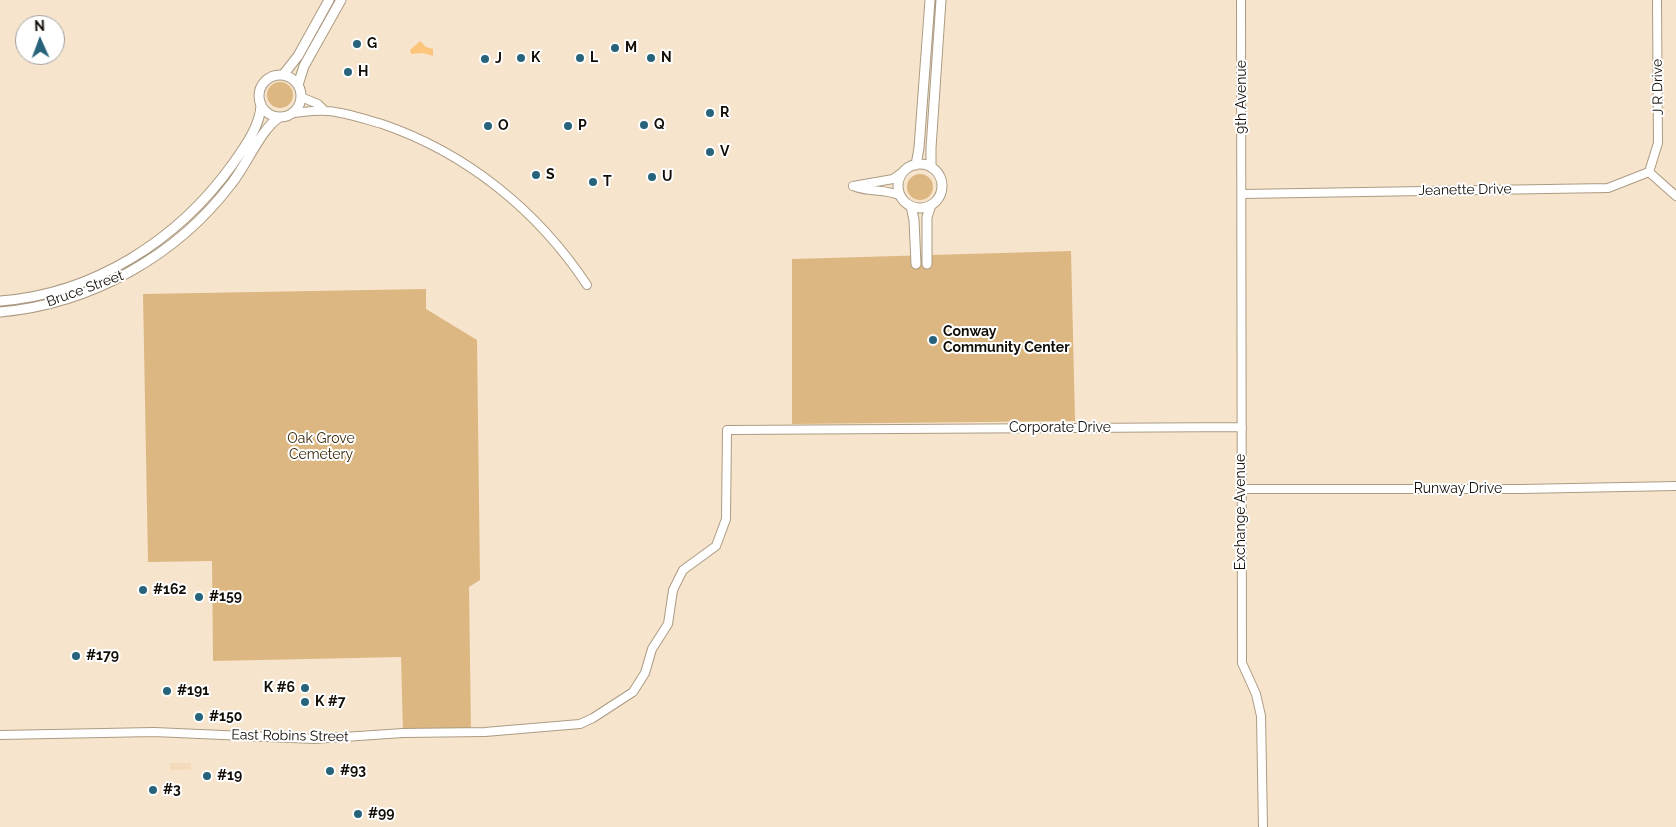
<!DOCTYPE html>
<html>
<head>
<meta charset="utf-8">
<style>
	body { margin:0 }
	#map { position:relative; width:1676px; height:827px; overflow:hidden; background:#f7e4cc; font-family:Raleway,sans-serif }
	canvas { display:block }
	.north { position:absolute; left:15px; top:15px; width:50px; height:50px; box-sizing:border-box; background:#fff; border:1px solid #a19e9b; border-radius:50%; rotate:358deg; font-size:14px; font-weight:700; line-height:20px; text-align:center; color:#130d06 }
	.north::after { content:''; display:block; margin:auto; width:18px; height:22px; background:#27647b; clip-path:polygon(50% 0,100% 100%,50% 72%,0 100%) }
</style>
</head>
<body>
<div id="map">
<canvas width="1676" height="827"></canvas>
<div class="north">N</div>
</div>
<script>
const ctx = document.querySelector('canvas').getContext('2d');
ctx.lineJoin = 'round';
function fill(path, color) { ctx.fillStyle = color; ctx.fill(path, 'evenodd'); }
function strokePath(path, color, width, dash) { ctx.strokeStyle = color; ctx.lineWidth = width; ctx.lineCap = dash ? 'butt' : 'round'; ctx.setLineDash(dash || []); ctx.stroke(path); }
function label(font, color, halo, rows, align = 'center') {
  ctx.font = font + ' Raleway,sans-serif'; ctx.lineWidth = 4; ctx.setLineDash([]); ctx.textBaseline = 'middle'; ctx.strokeStyle = halo; ctx.fillStyle = color; for (const [text, x, y, turn = 0] of rows) {
    ctx.save(); ctx.translate(x, y); ctx.rotate((+turn || 0) * Math.PI / 180); ctx.textAlign = isNaN(turn) ? turn : align; if (halo) ctx.strokeText(text, 0, 0); ctx.fillText(text, 0, 0); ctx.restore();
  }
}
const built = new Path2D(`
	M170 763H191V770H170Z`);
const green = new Path2D(`
	M267 95a13 13 0 1 1 26 0a13 13 0 1 1-26 0Z
	M907 187a13 13 0 1 1 26 0a13 13 0 1 1-26 0Z
	M1071 251 1075 421 792 424V259Z
	M426 289V309L477 340 480 580 469 587 471 732 403 733 401 657 213 661 212 561 148 562 143 294Z`);
const water = new Path2D(`
	M420 41 426 47 433 49V56L423 53 411 54 410 50Z`);
const minor = new Path2D(`
	M1241 0 1242 663 1256 694 1261 716 1263 827
	M301 97 318 104 324 110
	M293 113C304 112 316 110 327 111 345 112 364 119 382 124 467 153 538 211 587 285
	M1649 172 1658 143 1657 0
	M853 186 893 179 904 171
	M853 186C868 193 885 188 901 196
	M1242 194 1608 188 1649 172 1676 196
	M1241 489H1521L1676 486
	M0 735 154 732 314 739 403 733 485 732 580 724 593 718 633 692 645 673 652 649 668 624 673 590 683 570 716 546 726 519 727 430 1242 427`);
const tertiary = new Path2D(`
	M283 75 298 56 329 0
	M259 96a21 21 0 1 1 42 0a21 21 0 1 1-42 0Z
	M298 85 304 66 341 0
	M898 186a22 22 0 1 1 44 0a22 22 0 1 1-44 0Z
	M916 165 919 148 930 0
	M931 167V148L941 0
	M911 206 914 220 916 264
	M927 264V217L931 205
	M0 301C94 294 178 240 232 165 244 148 261 125 261 104
	M0 312C91 304 177 256 232 183 247 164 262 127 280 117`);
const markers = [
	[357,44,5,"#27647b"],
	[615,48,5,"#27647b"],
	[521,58,5,"#27647b"],
	[580,58,5,"#27647b"],
	[651,58,5,"#27647b"],
	[485,59,5,"#27647b"],
	[348,72,5,"#27647b"],
	[710,113,5,"#27647b"],
	[644,125,5,"#27647b"],
	[488,126,5,"#27647b"],
	[568,126,5,"#27647b"],
	[710,152,5,"#27647b"],
	[536,175,5,"#27647b"],
	[652,177,5,"#27647b"],
	[593,182,5,"#27647b"],
	[933,340,5,"#27647b"],
	[143,590,5,"#27647b"],
	[199,597,5,"#27647b"],
	[76,656,5,"#27647b"],
	[305,688,5,"#27647b"],
	[167,691,5,"#27647b"],
	[305,702,5,"#27647b"],
	[199,717,5,"#27647b"],
	[330,771,5,"#27647b"],
	[207,776,5,"#27647b"],
	[153,790,5,"#27647b"],
	[358,814,5,"#27647b"]
];
const poiNames = [
	["G",367,44],
	["M",625,48],
	["K",531,58],
	["L",590,58],
	["N",661,58],
	["J",495,59],
	["H",358,72],
	["R",720,113],
	["Q",654,125],
	["O",498,126],
	["P",578,126],
	["V",720,152],
	["S",546,175],
	["U",662,177],
	["T",603,182],
	["Conway",943,332],
	["Community Center",943,348],
	["#162",153,590],
	["#159",209,597],
	["#179",86,656],
	["K #6",295,688,"right"],
	["#191",177,691],
	["K #7",315,702],
	["#150",209,717],
	["#93",340,771],
	["#19",217,776],
	["#3",163,790],
	["#99",368,814]
];
const streetNames = [
	["J R Drive",1658,87,-91],
	["9th Avenue",1242,97,-90],
	["Jeanette Drive",1465,190,-1],
	["Bruce Street",85,289,-20],
	["Corporate Drive",1060,428],
	["Runway Drive",1458,489],
	["Exchange Avenue",1241,512,-90],
	["East Robins Street",290,736,1]
];
const parkNames = [
	["Oak Grove",321,439],
	["Cemetery",321,455]
];
fill(built, '#f3dbbc');
fill(green, '#ddb781');
fill(water, '#fbc67c');
strokePath(minor, '#ac9b83', 10);
strokePath(tertiary, '#ac9b83', 11);
strokePath(minor, '#fff', 8);
strokePath(tertiary, '#fff', 9);
for (const [x, y, r, color] of markers) { const dot = new Path2D(); dot.arc(x, y, r, 0, 2 * Math.PI); ctx.fillStyle = color; ctx.fill(dot); strokePath(dot, '#fff', 2); }
label('bold 14px', '#130d06', '#fff', poiNames, 'left');
label('14px', '#130d06', '#fff', streetNames);
label('14px', '#3a2604', '#fff', parkNames);
</script>
</body>
</html>
